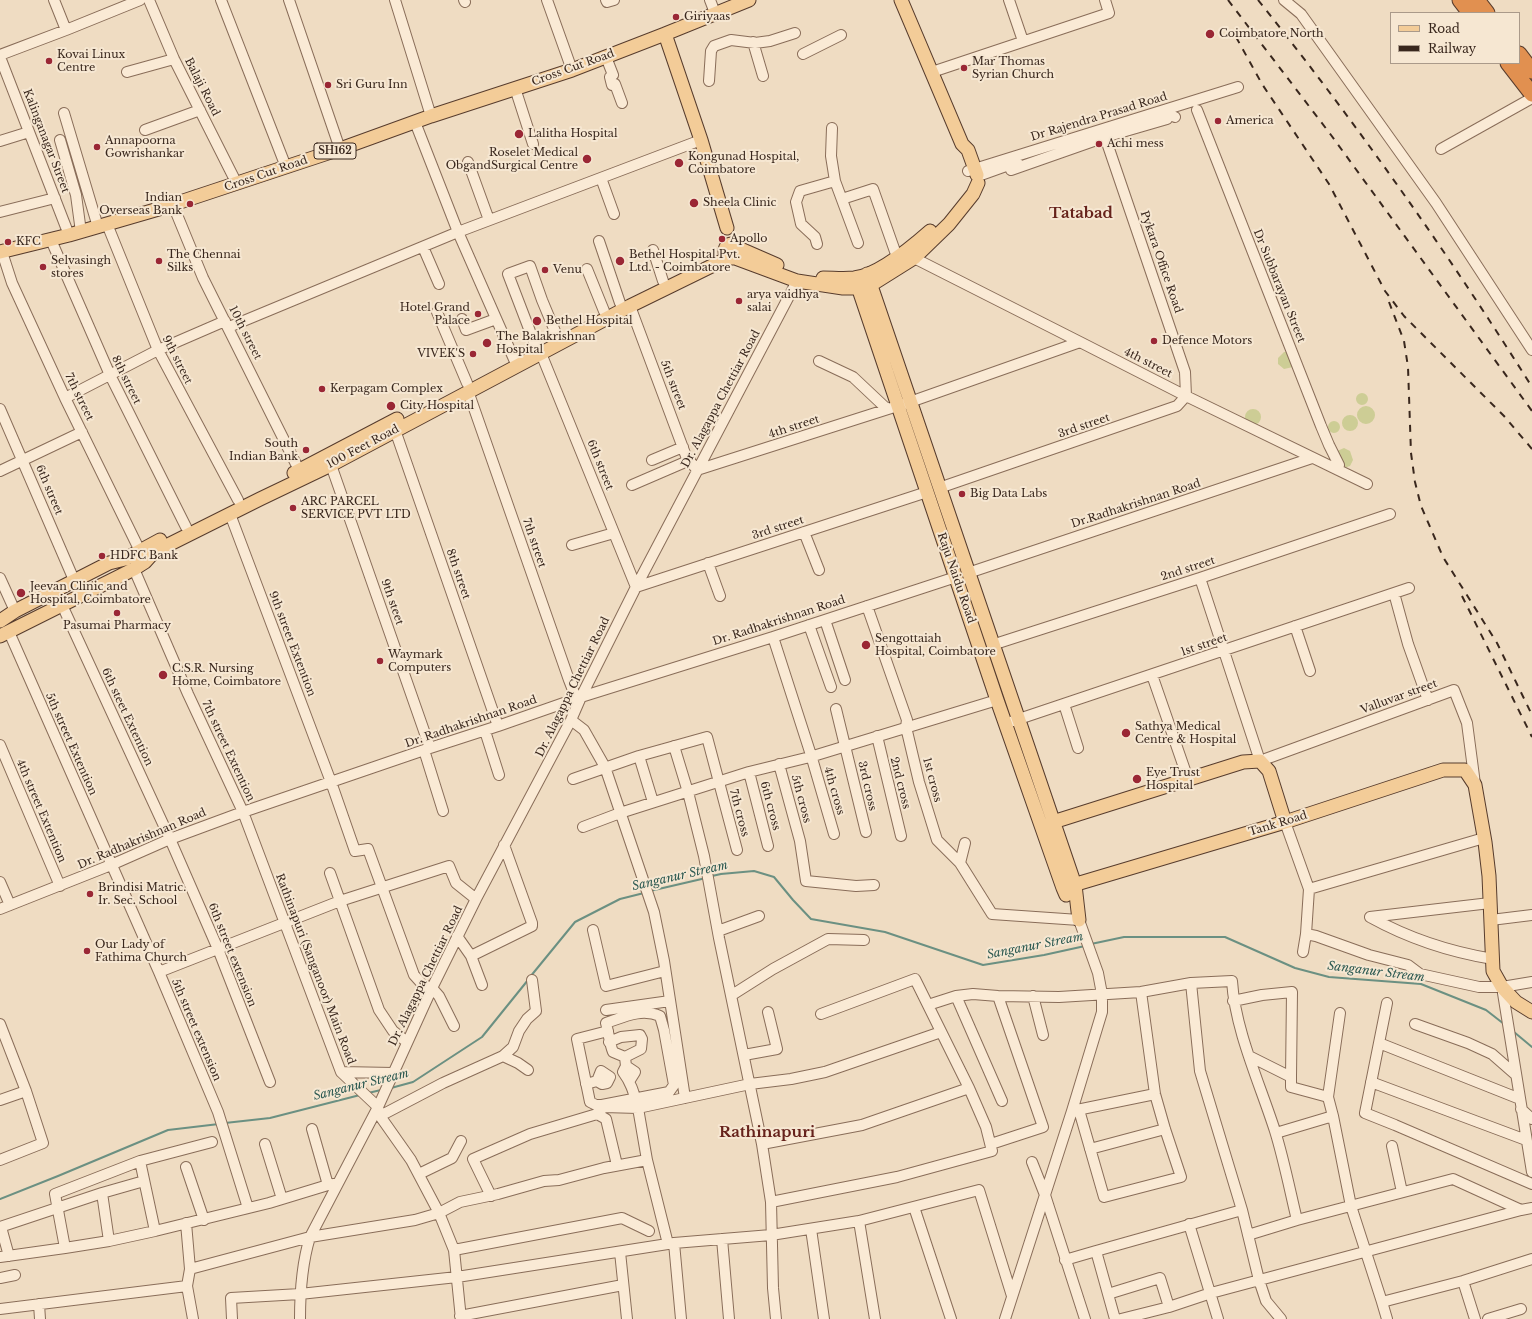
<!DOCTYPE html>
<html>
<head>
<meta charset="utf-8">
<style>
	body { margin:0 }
	#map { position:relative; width:1532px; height:1319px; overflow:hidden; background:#efdcc2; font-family:"Libre Baskerville",serif }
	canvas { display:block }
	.legend { position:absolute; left:1390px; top:12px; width:130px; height:52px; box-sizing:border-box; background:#f6e7d2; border:1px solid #aa9a8a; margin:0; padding:5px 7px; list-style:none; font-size:12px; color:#39271d }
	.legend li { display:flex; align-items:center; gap:8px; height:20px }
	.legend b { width:20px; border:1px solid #aa9a8a }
</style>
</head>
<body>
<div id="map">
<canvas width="1532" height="1319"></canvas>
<ul class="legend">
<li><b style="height:5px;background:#f3cc98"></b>Road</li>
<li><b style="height:5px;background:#39271d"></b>Railway</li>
</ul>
</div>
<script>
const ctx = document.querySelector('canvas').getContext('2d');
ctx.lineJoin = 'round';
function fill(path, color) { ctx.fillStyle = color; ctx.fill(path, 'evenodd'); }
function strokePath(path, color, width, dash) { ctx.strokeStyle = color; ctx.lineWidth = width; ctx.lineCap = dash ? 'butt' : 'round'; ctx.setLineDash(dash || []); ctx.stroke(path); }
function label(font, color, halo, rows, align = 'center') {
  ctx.font = font + ' "Libre Baskerville",serif'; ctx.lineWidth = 4; ctx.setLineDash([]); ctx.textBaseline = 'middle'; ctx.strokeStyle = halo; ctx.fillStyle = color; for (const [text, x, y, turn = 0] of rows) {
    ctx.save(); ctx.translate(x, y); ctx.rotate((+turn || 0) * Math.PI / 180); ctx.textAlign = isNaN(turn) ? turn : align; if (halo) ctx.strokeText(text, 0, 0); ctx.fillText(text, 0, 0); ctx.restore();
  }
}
const green = new Path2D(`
	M1284 352H1287L1293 367 1284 369 1278 364V358Z
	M1356 399a6 6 0 1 1 12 0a6 6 0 1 1-12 0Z
	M1357 415a9 9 0 1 1 18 0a9 9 0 1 1-18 0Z
	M1245 417a8 8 0 1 1 16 0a8 8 0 1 1-16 0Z
	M1342 423a8 8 0 1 1 16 0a8 8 0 1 1-16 0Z
	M1328 427a6 6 0 1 1 12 0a6 6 0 1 1-12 0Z
	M1344 448 1350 451 1353 460 1350 466 1344 468 1335 452Z`);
const stream = new Path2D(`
	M712 876 721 874 754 871 774 877 793 900 811 919 885 932 983 965 1044 955 1085 946
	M650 891 706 878
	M1091 944 1124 937H1225L1295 968 1329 977 1421 984 1486 1010 1504 1024
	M530 977 575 922 620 899 644 893
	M1514 1032 1532 1047
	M391 1088 413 1082 482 1037 528 980
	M368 1093 381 1090
	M225 1123 270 1118 360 1095
	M0 1199 58 1176 168 1130 219 1124`);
const minor = new Path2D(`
	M54 0 66 30
	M149 0 174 59 237 184
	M221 0 286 167
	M289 0 340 149
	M395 0 431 116
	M464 0 465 2
	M547 0 572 70
	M606 0 607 2 614 0
	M710 0 715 13
	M1009 0 1023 41
	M1284 0 1301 14 1436 203 1532 350
	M753 42 763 76
	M803 54 841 35
	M0 55 66 30 140 0
	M0 57 69 235
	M606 57 613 75 610 77 612 85 615 84 622 103
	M127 72 174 59
	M932 72 1109 13 1105 0
	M709 81 711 51 714 46 731 40 755 43 770 41 795 33
	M515 88 533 144
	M1197 110 1321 426 1329 445 1339 465 1338 469
	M64 113 98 227
	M1158 117 1168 114 1175 117
	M415 122 458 232 517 366
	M832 128 831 156 835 181 858 243
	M145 130 200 110
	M60 140 76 195 81 232
	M0 141 29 132
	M1441 149 1532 98
	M468 162 489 220
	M1011 170 1105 137 1167 119
	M968 171 1238 87
	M978 176 1017 162
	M601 178 614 214
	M842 199 873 189 897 257
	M173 205 203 278 299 470
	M0 212 55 198
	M107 224 158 350 238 500
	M51 240 110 375 186 527
	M599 241 620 303
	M817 244 815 237 801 224 796 202 800 191 835 181
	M423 247 439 284
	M653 250 663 281
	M2 252 12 283 65 398 140 551
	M914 258 1080 342
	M587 269 604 311
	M630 306 686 456 697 470 910 402 1080 342 1186 396 1367 484
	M437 312 467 383
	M462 319 466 330 496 319
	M229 327 458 232 701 140
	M538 346 636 587 927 492
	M536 347 508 274 530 266 542 300 557 336
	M819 361 853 377 887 409
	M468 391 569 680 576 698 581 697
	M65 398 158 350 225 321
	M0 409 74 580
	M395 430 498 726
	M652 460 683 447
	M331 465 430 748
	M0 471 82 432
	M632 485 690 460
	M939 488 1177 406 1186 396 1185 372 1104 134
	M230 514 331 782 355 851 368 849 414 975 423 985 432 988 439 996 454 1026
	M804 532 819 570
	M572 545 614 533
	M708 563 720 596
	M134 569 188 694 243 812 341 1072 378 1107 380 1116 411 1160 439 1213 454 1250 461 1319
	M968 573 1312 458
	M0 578 15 611
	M1200 578 1260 761 1454 690 1467 723 1475 784
	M1394 593 1408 644 1428 700
	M62 605 170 839 218 949 270 1082
	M867 606 907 720 906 727 919 782 937 840 960 863 992 914 1079 920 1098 973 1102 994V1012L1072 1111 1005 1319
	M825 620 845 680
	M809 625 831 687
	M1295 626 1310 671
	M9 632 159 972 218 1112 248 1208
	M773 637 811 755 834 834
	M992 645 1200 578 1390 514
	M1152 675 1188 779
	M1064 704 1078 748
	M836 709 866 832
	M571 720 584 730 605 767 654 912 664 961 685 1098
	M1013 721 1409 588
	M485 731 499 775
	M877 736 901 836
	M0 745 60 886
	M674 746 688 792 704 856 719 938 762 1144 771 1202 773 1288 776 1319
	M424 750 443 811
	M639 756 653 802
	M779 764 800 841 806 881 856 886 874 885
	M749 772 768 846
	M573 779 639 756 707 737 737 850
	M1285 822 1309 889 1484 838
	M583 827 620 813 749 772 810 757 997 700
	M960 863 965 843
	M330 873 379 1010 393 1031 407 1042
	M0 882 10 905
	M0 909 111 865 170 839 243 812 430 748 498 726 581 697 773 637 956 577
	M1370 917C1408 938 1450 952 1493 959
	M1370 917 1490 903
	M1491 920 1532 915
	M593 930 606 986 665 971
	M718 931 759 916
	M1306 934 1309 889
	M457 936 471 956 482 985
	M1303 952 1306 934 1316 936 1369 955 1408 965 1420 974 1479 987H1502L1532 982
	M471 956 532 926V923L504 845
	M159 972 340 901 449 866 456 883 476 899
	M1191 983 1200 1071 1242 1210 1259 1280 1266 1301 1281 1319
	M1502 987 1532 1172
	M732 995 773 969 828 939 864 940
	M956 996 1002 1101
	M1033 996 1043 1035
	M1233 1001 1262 995 1292 992 1291 1077
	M1387 1003 1365 1113 1395 1125 1532 1184
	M928 1005 956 996 973 994 998 996 1059 997 1141 992 1191 983 1232 981C1235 1030 1260 1084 1275 1131 1284 1160 1290 1191 1297 1220
	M606 1010 670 1001
	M1340 1013 1328 1097 1333 1116 1351 1206 1382 1302 1463 1281 1532 1259
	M0 1024 26 1091 43 1143 0 1160
	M1415 1024 1468 1043 1492 1054 1516 1075
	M609 1042 621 1037 640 1035 642 1039 641 1049 625 1057
	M1379 1043 1520 1099
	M744 1055 777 1049 768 1012
	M503 1056 518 1063 528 1070
	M1249 1056 1291 1077V1087L1328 1097
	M626 1066 635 1072 630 1080
	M341 1072 393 1073
	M1371 1082 1526 1140
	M586 1084 597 1081 602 1084 607 1083 610 1077 601 1071 597 1081
	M0 1100 26 1091
	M1521 1109 1532 1119
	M1079 1110 1104 1197 1181 1177 1165 1129 1155 1094 1141 992
	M1072 1111 1155 1094
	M597 1114 606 1119 617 1165
	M380 1116 443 1083 503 1056 513 1047 519 1031 527 1019 536 1011 532 980
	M312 1129 328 1185 334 1184
	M1276 1133 1333 1116
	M265 1144 282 1199
	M762 1144 862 1125 969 1088
	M991 1144 1043 1127 998 996
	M1392 1146 1402 1192
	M1090 1149 1165 1129
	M647 1160 668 1244
	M140 1161 155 1231 269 1203 328 1185
	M1032 1162 1045 1195 1085 1319
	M186 1167 204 1220
	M419 1174 452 1158 461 1141
	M102 1193 109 1241 155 1231
	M491 1196 473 1159 530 1134 597 1114 604 1107 638 1108C634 1094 632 1084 623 1072L626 1066 625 1057 613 1052C609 1042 609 1034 606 1023 624 1017 641 1008 660 1016L664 1030 674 1085 669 1092 602 1105H596L590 1102 577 1039 608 1031
	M771 1202 897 1177 992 1151 986 1127 969 1088 915 979 821 1014
	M914 1207 951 1319
	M859 1221 875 1319
	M1189 1224 1218 1319
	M0 1227 102 1193 144 1181
	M1 1227 9 1256
	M811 1229 824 1319
	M1248 1235 1297 1220 1453 1179 1521 1210
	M722 1239 729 1319
	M109 1241 65 1248 55 1194 140 1161 212 1142
	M674 1243 681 1319
	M454 1250 622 1218 649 1231
	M620 1252 627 1319
	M0 1257 65 1248
	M1065 1260 1096 1251
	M190 1269 310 1237 415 1220 439 1213 460 1202 498 1194 544 1181 559 1180 604 1168 647 1160 638 1108 750 1084 791 1079 825 1072 941 1032
	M0 1278 15 1275
	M1463 1281 1475 1319
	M187 1286 193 1319
	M1108 1294 1160 1278 1169 1307
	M1382 1302 1387 1319
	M39 1304 40 1319
	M0 1309 187 1286 190 1269 186 1223
	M460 1316 623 1285
	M232 1319 231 1298 300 1294 457 1277 674 1243 771 1235 859 1221 979 1190 1012 1296
	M300 1319C300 1292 302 1263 310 1237L378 1107 432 988 476 899 571 720 581 697 636 587 797 281
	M1115 1319 1096 1251 1242 1210
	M1121 1319 1169 1307 1211 1293 1521 1210 1532 1208
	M1488 1319 1521 1309`);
const major = new Path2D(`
	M901 0 962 144 968 150 977 175
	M727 228 701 140 665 34 749 0
	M725 251a7 7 0 1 1 14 0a7 7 0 1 1-14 0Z
	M738 248 777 265
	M0 252 69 235 162 208 340 149 431 116 572 70 665 34
	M735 258 797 281 843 288H859L871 285 914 258 949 224 973 194 978 183
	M867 274 1075 885 1079 920
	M823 278C833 278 844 279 854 278 878 275 913 246 930 231
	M855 278 997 700 1063 888 1066 895
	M294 473 397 419
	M0 621 15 611 109 563 125 559 160 540
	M0 636 134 569 145 562 154 552 260 499 331 465 630 306 728 258
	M1053 822 1243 762 1260 761 1269 771 1285 822
	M1063 888 1285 822 1443 770H1465L1475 785 1485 842 1489 876 1493 971 1502 987 1516 1002 1532 1012`);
const highway = new Path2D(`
	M1460 0 1470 13
	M1477 0 1487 13
	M1519 54 1532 71
	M1508 63 1532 94`);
const rail = new Path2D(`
	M1228 0 1331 135 1532 411
	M1258 0C1357 124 1448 253 1532 387
	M1236 37 1262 84 1329 184 1385 291 1404 316 1504 416 1532 449
	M1389 302 1404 341 1408 367 1411 453 1415 482 1421 506 1443 557 1497 643 1532 715
	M1462 596 1532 737`);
const markers = [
	[676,17,4,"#9a2735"],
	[1210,34,5,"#9a2735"],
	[49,61,4,"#9a2735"],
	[964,68,4,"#9a2735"],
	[328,85,4,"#9a2735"],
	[1218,121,4,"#9a2735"],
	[519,134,5,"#9a2735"],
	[1099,144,4,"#9a2735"],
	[97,147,4,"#9a2735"],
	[587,159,5,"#9a2735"],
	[679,163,5,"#9a2735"],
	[694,203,5,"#9a2735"],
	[190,204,4,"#9a2735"],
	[722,239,4,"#9a2735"],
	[8,242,4,"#9a2735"],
	[159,261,4,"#9a2735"],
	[620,261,5,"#9a2735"],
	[43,267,4,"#9a2735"],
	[545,270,4,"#9a2735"],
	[739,301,4,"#9a2735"],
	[478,314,4,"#9a2735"],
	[537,321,5,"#9a2735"],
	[1154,341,4,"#9a2735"],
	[487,343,5,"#9a2735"],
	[473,354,4,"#9a2735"],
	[322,389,4,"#9a2735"],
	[391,406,5,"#9a2735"],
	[306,450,4,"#9a2735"],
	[962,494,4,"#9a2735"],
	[293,508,4,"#9a2735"],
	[102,556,4,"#9a2735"],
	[21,593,5,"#9a2735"],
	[117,613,4,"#9a2735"],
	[866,645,5,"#9a2735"],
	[380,661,4,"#9a2735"],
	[163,675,5,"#9a2735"],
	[1126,733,5,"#9a2735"],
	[1137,779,5,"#9a2735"],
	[90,894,4,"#9a2735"],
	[87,951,4,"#9a2735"]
];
const shields = [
	[335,151,42]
];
const shieldNames = [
	["SH162",335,151]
];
const poiNames = [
	["Giriyaas",684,17],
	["Coimbatore North",1219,34],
	["Kovai Linux",57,55],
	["Centre",57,68],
	["Mar Thomas",972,62],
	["Syrian Church",972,75],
	["Sri Guru Inn",336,85],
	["America",1226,121],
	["Lalitha Hospital",528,134],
	["Annapoorna",105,141],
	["Gowrishankar",105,154],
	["Achi mess",1107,144],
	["Roselet Medical",578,153,"right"],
	["ObgandSurgical Centre",578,166,"right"],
	["Kongunad Hospital,",688,157],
	["Coimbatore",688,170],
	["Indian",182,198,"right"],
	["Overseas Bank",182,211,"right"],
	["Sheela Clinic",703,203],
	["Apollo",730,239],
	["KFC",16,242],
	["The Chennai",167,255],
	["Silks",167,268],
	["Bethel Hospital Pvt.",629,255],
	["Ltd. - Coimbatore",629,268],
	["Selvasingh",51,261],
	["stores",51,274],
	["Venu",553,270],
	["arya vaidhya",747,295],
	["salai",747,308],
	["Hotel Grand",470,308,"right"],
	["Palace",470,321,"right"],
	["Bethel Hospital",546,321],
	["The Balakrishnan",496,337],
	["Hospital",496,350],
	["Defence Motors",1162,341],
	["VIVEK'S",465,354,"right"],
	["Kerpagam Complex",330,389],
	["City Hospital",400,406],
	["South",298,444,"right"],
	["Indian Bank",298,457,"right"],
	["Big Data Labs",970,494],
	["ARC PARCEL",301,502],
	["SERVICE PVT LTD",301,515],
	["HDFC Bank",110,556],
	["Jeevan Clinic and",30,587],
	["Hospital, Coimbatore",30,600],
	["Pasumai Pharmacy",117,626,"center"],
	["Sengottaiah",875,639],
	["Hospital, Coimbatore",875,652],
	["Waymark",388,655],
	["Computers",388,668],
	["C.S.R. Nursing",172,669],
	["Home, Coimbatore",172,682],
	["Sathya Medical",1135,727],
	["Centre & Hospital",1135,740],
	["Eye Trust",1146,773],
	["Hospital",1146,786],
	["Brindisi Matric.",98,888],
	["Ir. Sec. School",98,901],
	["Our Lady of",95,945],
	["Fathima Church",95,958]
];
const streetNames = [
	["Cross Cut Road",573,68,-20],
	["Balaji Road",202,87,63],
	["Dr Rajendra Prasad Road",1099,117,-17],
	["Kalinganagar Street",46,141,69],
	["Cross Cut Road",266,174,-19],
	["Pykara Office Road",1161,262,71],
	["Dr Subbarayan Street",1279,286,68],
	["10th street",245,333,63],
	["9th street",177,360,63],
	["4th street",1148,363,27],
	["8th street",126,380,64],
	["5th street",673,385,69],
	["7th street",79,397,64],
	["Dr. Alagappa Chettiar Road",721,399,-62],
	["3rd street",1084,426,-19],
	["4th street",794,427,-18],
	["100 Feet Road",363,447,-28],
	["6th street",600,465,68],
	["6th street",49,490,67],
	["Dr.Radhakrishnan Road",1136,504,-18],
	["3rd street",778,528,-18],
	["7th street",534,543,71],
	["2nd street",1188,569,-18],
	["8th street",458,574,71],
	["Raju Naidu Road",956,578,71],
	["9th steet",392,602,71],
	["Dr. Radhakrishnan Road",779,621,-18],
	["9th street Extention",292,644,69],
	["1st street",1204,645,-19],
	["Dr. Alagappa Chettiar Road",573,687,-64],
	["Valluvar street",1399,697,-20],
	["6th steet Extention",127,717,65],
	["Dr. Radhakrishnan Road",471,722,-19],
	["5th street Extention",71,744,66],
	["7th street Extention",228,751,65],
	["1st cross",932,780,75],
	["2nd cross",900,783,76],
	["3rd cross",867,786,77],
	["4th cross",834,791,74],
	["5th cross",801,799,75],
	["6th cross",770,806,75],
	["4th street Extention",41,811,67],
	["7th cross",739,813,75],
	["Tank Road",1278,824,-17],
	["Dr. Radhakrishnan Road",142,839,-23],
	["6th street extension",232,955,68],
	["Rathinapuri (Sanganoor) Main Road",315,969,69],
	["Dr. Alagappa Chettiar Road",426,976,-64],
	["5th street extension",196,1030,67]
];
const waterNames = [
	["Sanganur Stream",680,876,-13],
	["Sanganur Stream",1035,946,-11],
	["Sanganur Stream",1376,972,7],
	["Sanganur Stream",361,1085,-14]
];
const districtNames = [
	["Tatabad",1081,214],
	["Rathinapuri",767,1133]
];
fill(green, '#cdcd95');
strokePath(stream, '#6b9082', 2);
strokePath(minor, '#896d59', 12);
strokePath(major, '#573c2d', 15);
strokePath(highway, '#573c2d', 17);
strokePath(minor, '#faead5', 10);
strokePath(major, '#f3cc98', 13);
strokePath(highway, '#e19050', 15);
strokePath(rail, '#39271d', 2, [7, 7]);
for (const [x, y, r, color] of markers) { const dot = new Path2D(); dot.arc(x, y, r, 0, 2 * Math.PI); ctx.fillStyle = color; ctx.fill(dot); strokePath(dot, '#f6e7d2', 1.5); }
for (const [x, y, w] of shields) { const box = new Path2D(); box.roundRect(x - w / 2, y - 8, w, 16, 3); ctx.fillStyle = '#f6e7d2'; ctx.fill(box); strokePath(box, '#39271d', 1); }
label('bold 10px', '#39271d', null, shieldNames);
label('11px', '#39271d', '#f6e7d2', poiNames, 'left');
label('11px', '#39271d', '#f6e7d2', streetNames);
label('italic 12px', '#2c5951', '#f6e7d2', waterNames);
label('bold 15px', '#66221b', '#f6e7d2', districtNames);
</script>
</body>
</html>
